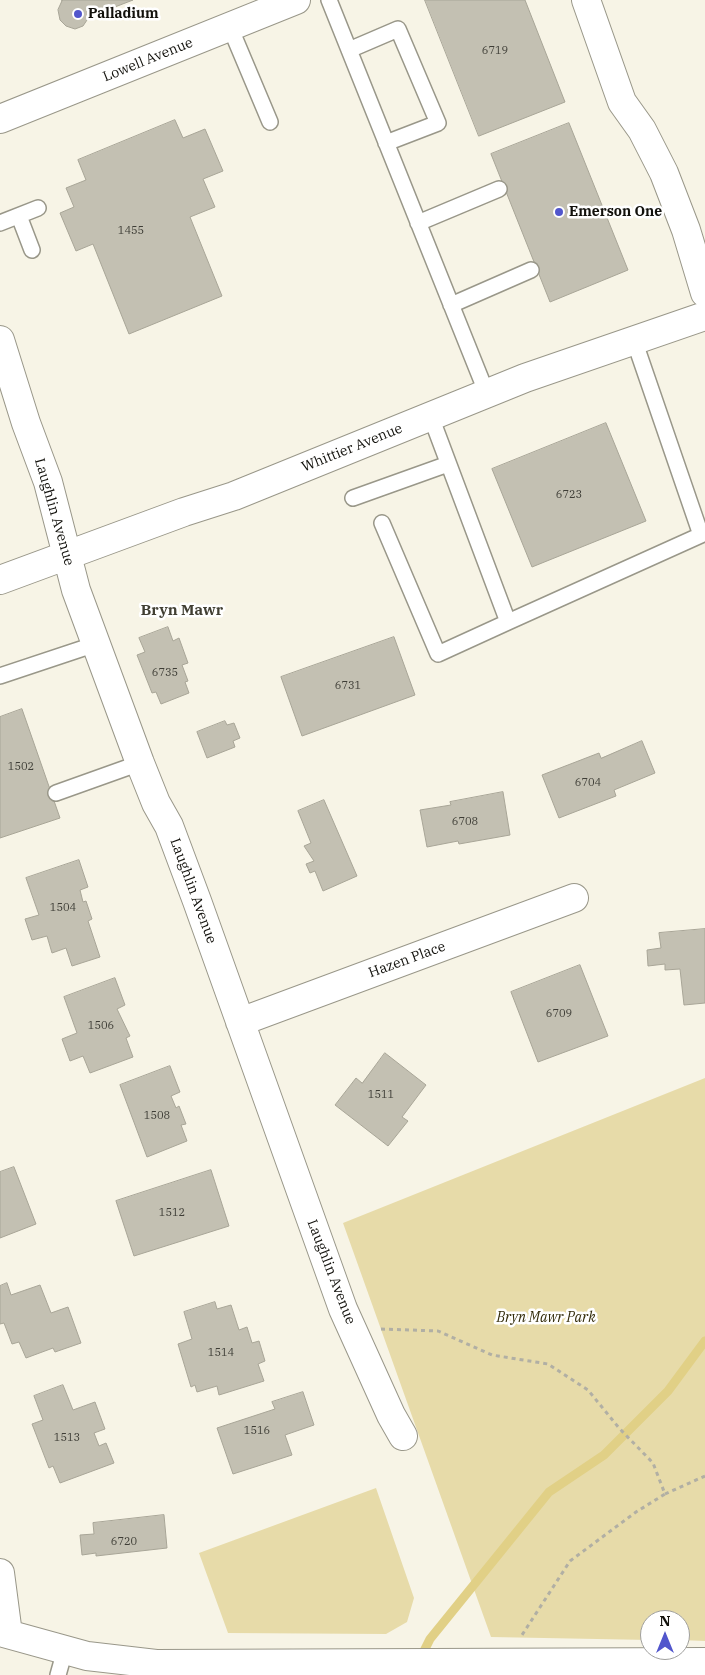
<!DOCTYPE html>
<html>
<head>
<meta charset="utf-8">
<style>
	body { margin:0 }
	#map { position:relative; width:705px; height:1675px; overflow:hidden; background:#f7f4e6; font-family:"IBM Plex Serif",serif }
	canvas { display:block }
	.north { position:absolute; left:640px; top:1610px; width:50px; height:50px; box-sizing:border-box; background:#fff; border:1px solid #a0a09e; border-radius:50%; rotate:0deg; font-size:14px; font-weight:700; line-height:20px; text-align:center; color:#12110c }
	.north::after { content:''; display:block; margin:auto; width:18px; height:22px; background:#5156cc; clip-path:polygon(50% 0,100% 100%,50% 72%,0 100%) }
</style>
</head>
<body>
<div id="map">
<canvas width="705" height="1675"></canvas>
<div class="north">N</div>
</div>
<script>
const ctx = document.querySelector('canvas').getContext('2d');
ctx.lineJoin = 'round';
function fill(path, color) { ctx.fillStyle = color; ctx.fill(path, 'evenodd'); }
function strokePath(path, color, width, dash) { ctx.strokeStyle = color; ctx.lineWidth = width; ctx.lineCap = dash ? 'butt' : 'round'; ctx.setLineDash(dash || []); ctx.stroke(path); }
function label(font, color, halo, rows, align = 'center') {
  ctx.font = font + ' "IBM Plex Serif",serif'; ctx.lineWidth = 5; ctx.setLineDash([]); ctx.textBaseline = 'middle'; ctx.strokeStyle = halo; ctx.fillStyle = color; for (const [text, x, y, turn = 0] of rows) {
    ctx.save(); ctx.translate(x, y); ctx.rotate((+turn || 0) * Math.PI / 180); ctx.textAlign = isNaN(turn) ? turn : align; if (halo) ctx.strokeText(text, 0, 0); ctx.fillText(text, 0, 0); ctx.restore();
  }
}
const green = new Path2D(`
	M705 1078V1641L680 1640V1620H650V1640L491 1637 343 1223Z
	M376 1488 414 1598 407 1622 386 1634 228 1633 199 1553Z`);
const stream = new Path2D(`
	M420 1659 430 1639 549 1492 604 1455 668 1391 705 1341`);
const building = new Path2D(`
	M62 0H61H133L89 17 83 26 75 29 66 26 60 20 58 10Z
	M425 0H525L565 102 479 136Z
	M175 120 183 138 205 129 223 171 203 179 215 207 190 217 222 296 129 334 93 244 76 251 60 213 74 207 66 188 86 180 78 160Z
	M569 123 628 270 550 302 491 154Z
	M606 423 646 521 532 567 492 469Z
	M168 627 173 641 179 638 188 663 182 665 188 681 185 682 189 693 161 704 156 692 152 693 137 655 145 652 139 638Z
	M394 637 415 695 302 736 281 677Z
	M22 709 60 818 0 838V717Z
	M225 721 227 725 234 723 240 738 233 741 235 747 207 758 197 732Z
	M642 741 655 773 614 790 616 796 559 818 542 775 599 753 601 758Z
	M503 792 510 835 459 844 458 841 427 847 420 810 451 805 450 802Z
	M324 800 357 876 323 891 315 871 310 873 306 864 314 861 304 846 311 843 298 811Z
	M79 860 88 887 80 890 83 902 86 901 92 919 88 921 100 957 72 966 66 948 52 953 47 936 32 940 25 919 39 915 26 878Z
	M705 929V1003L684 1005 680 969 665 970V964L648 966 647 950 661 948 659 933Z
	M580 965 608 1036 538 1062 511 992Z
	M115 978 125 1005 117 1009 130 1036 126 1038 133 1057 90 1073 83 1056 70 1061 62 1039 77 1033 64 997Z
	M385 1053 426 1085 402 1117 408 1121 388 1146 335 1105 356 1078 362 1083Z
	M170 1066 180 1092 171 1096 176 1108 179 1106 186 1124 181 1125 187 1141 147 1157 120 1085Z
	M14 1167 36 1224 0 1238V1172Z
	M211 1170 229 1226 134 1256 116 1201Z
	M7 1283 11 1295 40 1285 51 1313 68 1307 81 1343 55 1352 53 1348 26 1358 19 1342 12 1344 4 1323 0 1324V1286Z
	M215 1302 217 1309 231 1305 239 1330 247 1327 252 1343 259 1341 265 1361 258 1364 264 1381 219 1395 217 1386 197 1392 195 1385 191 1387 178 1344 192 1339 184 1312Z
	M63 1385 73 1410 95 1402 105 1429 94 1433 99 1446 106 1443 114 1463 60 1483 53 1466 49 1468 32 1424 43 1420 34 1396Z
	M303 1392 314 1425 285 1435 292 1455 233 1474 217 1428 275 1409 272 1402Z
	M164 1515 167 1548 96 1556V1553L82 1555 80 1535 94 1534 93 1523Z`);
const path = new Path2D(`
	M381 1329 438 1331 492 1355 548 1364 588 1390 619 1428 653 1463 665 1494 636 1512 570 1561 522 1635
	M665 1494 705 1476`);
const lane = new Path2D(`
	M329 0 487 394
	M230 27 270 122
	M349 50 398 29 438 123 386 143
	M19 216 32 250
	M0 223 38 208
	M418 223 499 189
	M451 305 531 270
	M431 417 508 622 701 535 634 340
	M353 498 448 464
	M382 523 438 654 508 622
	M0 676 96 644
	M56 793 140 763
	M58 1675 65 1650`);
const street = new Path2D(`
	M586 0 622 102 642 130 664 173 686 230 705 293
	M0 119 296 0
	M0 340 26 423 48 482 76 590 140 763 156 803 169 826 197 901 343 1309 391 1415 403 1436
	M0 580 184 512 234 496 525 378 705 316
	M240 1022 574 898
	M0 1573 8 1634
	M0 1632 87 1656 156 1664 705 1662`);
const markers = [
	[78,14,5,"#5156cc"],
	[559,212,5,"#5156cc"]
];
const numberNames = [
	["6719",495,51],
	["1455",131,231],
	["6723",569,495],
	["6735",165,673],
	["6731",348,686],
	["1502",21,767],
	["6704",588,783],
	["6708",465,822],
	["1504",63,908],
	["6709",559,1014],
	["1506",101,1026],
	["1511",381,1095],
	["1508",157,1116],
	["1512",172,1213],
	["1514",221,1353],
	["1516",257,1431],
	["1513",67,1438],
	["6720",124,1542]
];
const poiNames = [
	["Palladium",88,14],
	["Emerson One",569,212]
];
const streetNames = [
	["Lowell Avenue",148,60,-22],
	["Whittier Avenue",352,448,-22],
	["Laughlin Avenue",54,512,74],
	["Laughlin Avenue",193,891,70],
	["Hazen Place",407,960,-20],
	["Laughlin Avenue",331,1272,69]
];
const parkNames = [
	["Bryn Mawr Park",546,1318]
];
const neighbourhoodNames = [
	["Bryn Mawr",182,611]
];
fill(green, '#e7dba9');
strokePath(stream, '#e1d086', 9);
fill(building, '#c3c0b2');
strokePath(building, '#a8a597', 1);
strokePath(lane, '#999789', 18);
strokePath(street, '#999789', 30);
strokePath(path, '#b1afa4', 3, [4, 4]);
strokePath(lane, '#fff', 15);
strokePath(street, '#fff', 28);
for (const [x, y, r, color] of markers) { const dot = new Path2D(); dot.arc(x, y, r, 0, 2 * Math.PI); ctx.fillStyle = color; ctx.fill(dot); strokePath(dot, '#fff', 2); }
label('11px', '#3e3d36', null, numberNames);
label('bold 14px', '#12110c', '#fff', poiNames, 'left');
label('14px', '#12110c', '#fff', streetNames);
label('italic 14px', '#322b09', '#fff', parkNames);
label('bold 15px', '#413f33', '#fff', neighbourhoodNames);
</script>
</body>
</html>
